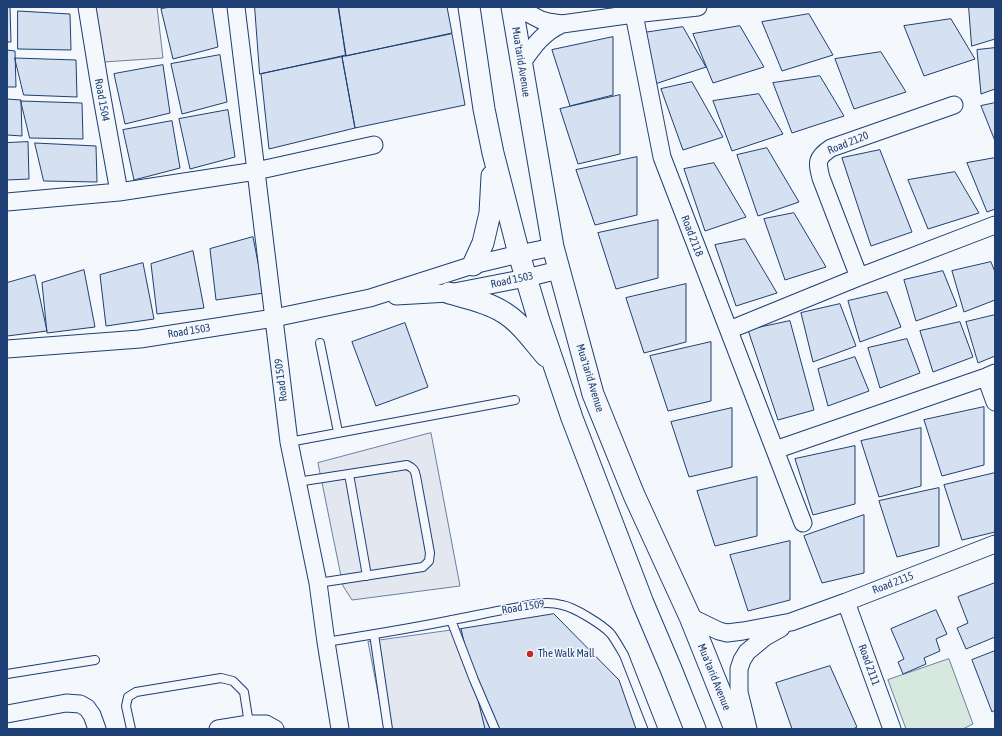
<!DOCTYPE html>
<html>
<head>
<meta charset="utf-8">
<style>
	body { margin:0 }
	#map { position:relative; width:1002px; height:736px; overflow:hidden; background:#f4f7fb; font-family:"Asap Condensed",sans-serif }
	canvas { display:block }
	.frame { position:absolute; inset:0; border:8px solid #1d3f73; pointer-events:none }
</style>
</head>
<body>
<div id="map">
<canvas width="1002" height="736"></canvas>
<div class="frame"></div>
</div>
<script>
const ctx = document.querySelector('canvas').getContext('2d');
ctx.lineJoin = 'round';
function fill(path, color) { ctx.fillStyle = color; ctx.fill(path, 'evenodd'); }
function strokePath(path, color, width, dash) { ctx.strokeStyle = color; ctx.lineWidth = width; ctx.lineCap = dash ? 'butt' : 'round'; ctx.setLineDash(dash || []); ctx.stroke(path); }
function label(font, color, halo, rows, align = 'center') {
  ctx.font = font + ' "Asap Condensed",sans-serif'; ctx.lineWidth = 3; ctx.setLineDash([]); ctx.textBaseline = 'middle'; ctx.strokeStyle = halo; ctx.fillStyle = color; for (const [text, x, y, turn = 0] of rows) {
    ctx.save(); ctx.translate(x, y); ctx.rotate((+turn || 0) * Math.PI / 180); ctx.textAlign = isNaN(turn) ? turn : align; if (halo) ctx.strokeText(text, 0, 0); ctx.fillText(text, 0, 0); ctx.restore();
  }
}
const green = new Path2D(`
	M949 659 973 724 963 729H906L888 680Z`);
const parking = new Path2D(`
	M95 7H157L163 58 104 62Z
	M431 433 460 586 352 600 343 586 318 463Z
	M461 629 503 729H385L368 642Z`);
const building = new Path2D(`
	M7 7H10L11 42H7Z
	M171 7H212L218 47 173 59 161 9Z
	M255 7H338L346 55 260 74Z
	M339 7H447L452 33 346 56Z
	M969 7H995V39L972 46Z
	M18 11 70 14 71 50 18 49Z
	M809 14 833 55 782 71 762 22Z
	M951 19 975 59 924 76 904 26Z
	M740 26 764 67 713 83 693 34Z
	M683 27 706 67 655 84 643 33Z
	M452 34 465 105 355 128 342 57Z
	M613 37V95L570 106 552 50Z
	M995 48V89L981 94 977 50Z
	M7 50 15 51 16 87H7Z
	M881 52 906 92 854 109 835 59Z
	M220 55 227 102 182 114 171 64Z
	M342 57 355 128 269 149 261 74Z
	M15 58 76 60 77 97 24 95Z
	M163 65 170 113 125 124 114 74Z
	M820 76 844 116 792 133 773 83Z
	M692 82 723 137 683 150 661 89Z
	M759 94 783 134 732 151 713 101Z
	M620 95V154L578 164 560 109Z
	M7 99 21 100 22 136 7 135Z
	M21 101 82 103 83 139 30 138Z
	M995 103V141L981 106Z
	M228 110 235 157 190 169 179 119Z
	M172 121 180 168 134 180 123 130Z
	M28 142 29 179 7 180V143Z
	M35 143 96 146 97 182 44 181Z
	M767 148 799 202 758 216 737 155Z
	M880 150 912 232 871 246 842 158Z
	M637 157V215L595 225 576 170Z
	M995 158V209L987 212 967 163Z
	M714 163 746 217 705 231 684 169Z
	M955 172 979 213 928 229 908 180Z
	M794 213 826 267 785 280 764 219Z
	M658 220V278L616 289 598 233Z
	M253 237 264 293 216 300 210 249Z
	M745 239 777 293 736 306 715 245Z
	M193 251 204 308 157 314 151 264Z
	M991 262 995 272V300L964 312 952 271Z
	M143 263 154 319 106 326 100 275Z
	M84 270 95 327 47 333 42 283Z
	M943 271 957 306 916 321 904 280Z
	M35 275 47 331 7 336V283Z
	M686 284V342L644 353 626 298Z
	M887 292 901 327 860 342 848 301Z
	M840 304 856 346 813 362 801 313Z
	M995 315V356L978 363 966 322Z
	M790 321 814 410 778 420 748 330Z
	M960 322 973 357 933 372 920 331Z
	M405 323 428 387 376 406 352 342Z
	M907 339 920 373 880 388 868 348Z
	M711 342V401L668 411 650 356Z
	M855 357 869 391 828 406 818 369Z
	M984 407V465L942 476 924 420Z
	M732 408V467L689 477 671 422Z
	M921 428V486L879 497 861 441Z
	M855 446V504L813 515 795 459Z
	M995 473V532L962 540 944 485Z
	M757 477V536L715 546 697 491Z
	M939 488V546L897 557 879 501Z
	M864 515V573L822 583 804 536Z
	M790 541V600L748 611 730 555Z
	M995 583V637L966 649 957 628 968 623 958 597Z
	M936 610 947 634 936 639 940 651 924 658 926 664 903 674 898 662 904 659 891 629Z
	M554 614 619 680 636 729H485L461 629Z
	M995 651V710L992 712 972 660Z
	M830 666 857 727 853 729H792L776 683Z`);
const service = new Path2D(`
	M320 343 338 432
	M289 442 515 400
	M349 474 367 576
	M297 482 407 465C413 468 415 470 416 476L430 553 429 561 423 567 318 583
	M451 620 474 680 495 729
	M374 634 388 729
	M326 642C370 635 414 628 457 619 474 616 491 612 508 609 526 606 544 600 562 605 574 607 603 625 611 634 616 641 620 648 624 655L653 729
	M7 674 95 660
	M131 729 126 706 128 697 136 692 221 678 233 681 244 692 249 724`);
const minor = new Path2D(`
	M87 7 99 81 119 192
	M236 7 289 442 318 583 326 642 340 729
	M516 7 541 20 548 22 562 24 634 14 698 7
	M634 14 662 157 803 523
	M521 64C533 47 542 33 562 24
	M7 202 119 192 256 171 374 145
	M859 277 821 178C817 162 816 158 831 148L954 105
	M396 296 449 293 526 278 559 270
	M729 330 859 277 995 225
	M7 349 140 339 274 318 370 298 473 265 519 254 553 247
	M986 377 995 402
	M775 450 986 377 995 373
	M846 602 892 729
	M690 617 719 631 727 633 743 631 791 622 846 602 995 544
	M7 714 66 703 80 704 87 708 92 715 97 729
	M218 729 249 724H266L275 729
	M748 729 739 692V669L742 660 747 652 765 637 781 628`);
const tertiary = new Path2D(`
	M469 7 484 109 493 153 519 254 539 321 572 418 643 603 671 669 695 729
	M512 7 553 247 593 394 634 495 690 617 735 729
	M473 265 483 243 490 213 492 176
	M449 293C467 298 487 302 503 312 520 322 533 341 546 356`);
const markers = [
	[530,654,4,"#c62828"]
];
const streetNames = [
	["Mua'tarid Avenue",521,62,81],
	["Road 1504",102,100,80],
	["Road 2120",848,143,-22],
	["Road 2118",692,236,69],
	["Road 1503",512,280,-12],
	["Road 1503",189,331,-9],
	["Mua'tarid Avenue",590,378,73],
	["Road 1509",281,380,-97],
	["Road 2115",893,583,-21],
	["Road 1509",523,607,-9],
	["Road 2111",869,665,70],
	["Mua'tarid Avenue",714,677,68]
];
const poiNames = [
	["The Walk Mall",538,654]
];
fill(green, '#d7e8df');
strokePath(green, '#687fa3', 1);
fill(parking, '#e3e8f0');
strokePath(parking, '#687fa3', 1);
fill(building, '#d5e0f0');
strokePath(building, '#1d3f73', 1);
strokePath(service, '#1d3f73', 10);
strokePath(minor, '#1d3f73', 19);
strokePath(tertiary, '#1d3f73', 23);
strokePath(service, '#f4f7fb', 8);
strokePath(minor, '#f4f7fb', 17);
strokePath(tertiary, '#f4f7fb', 21);
for (const [x, y, r, color] of markers) { const dot = new Path2D(); dot.arc(x, y, r, 0, 2 * Math.PI); ctx.fillStyle = color; ctx.fill(dot); strokePath(dot, '#f4f7fb', 1.5); }
label('11px', '#1d3f73', '#f4f7fb', streetNames);
label('11px', '#1d3f73', '#f4f7fb', poiNames, 'left');
</script>
</body>
</html>
